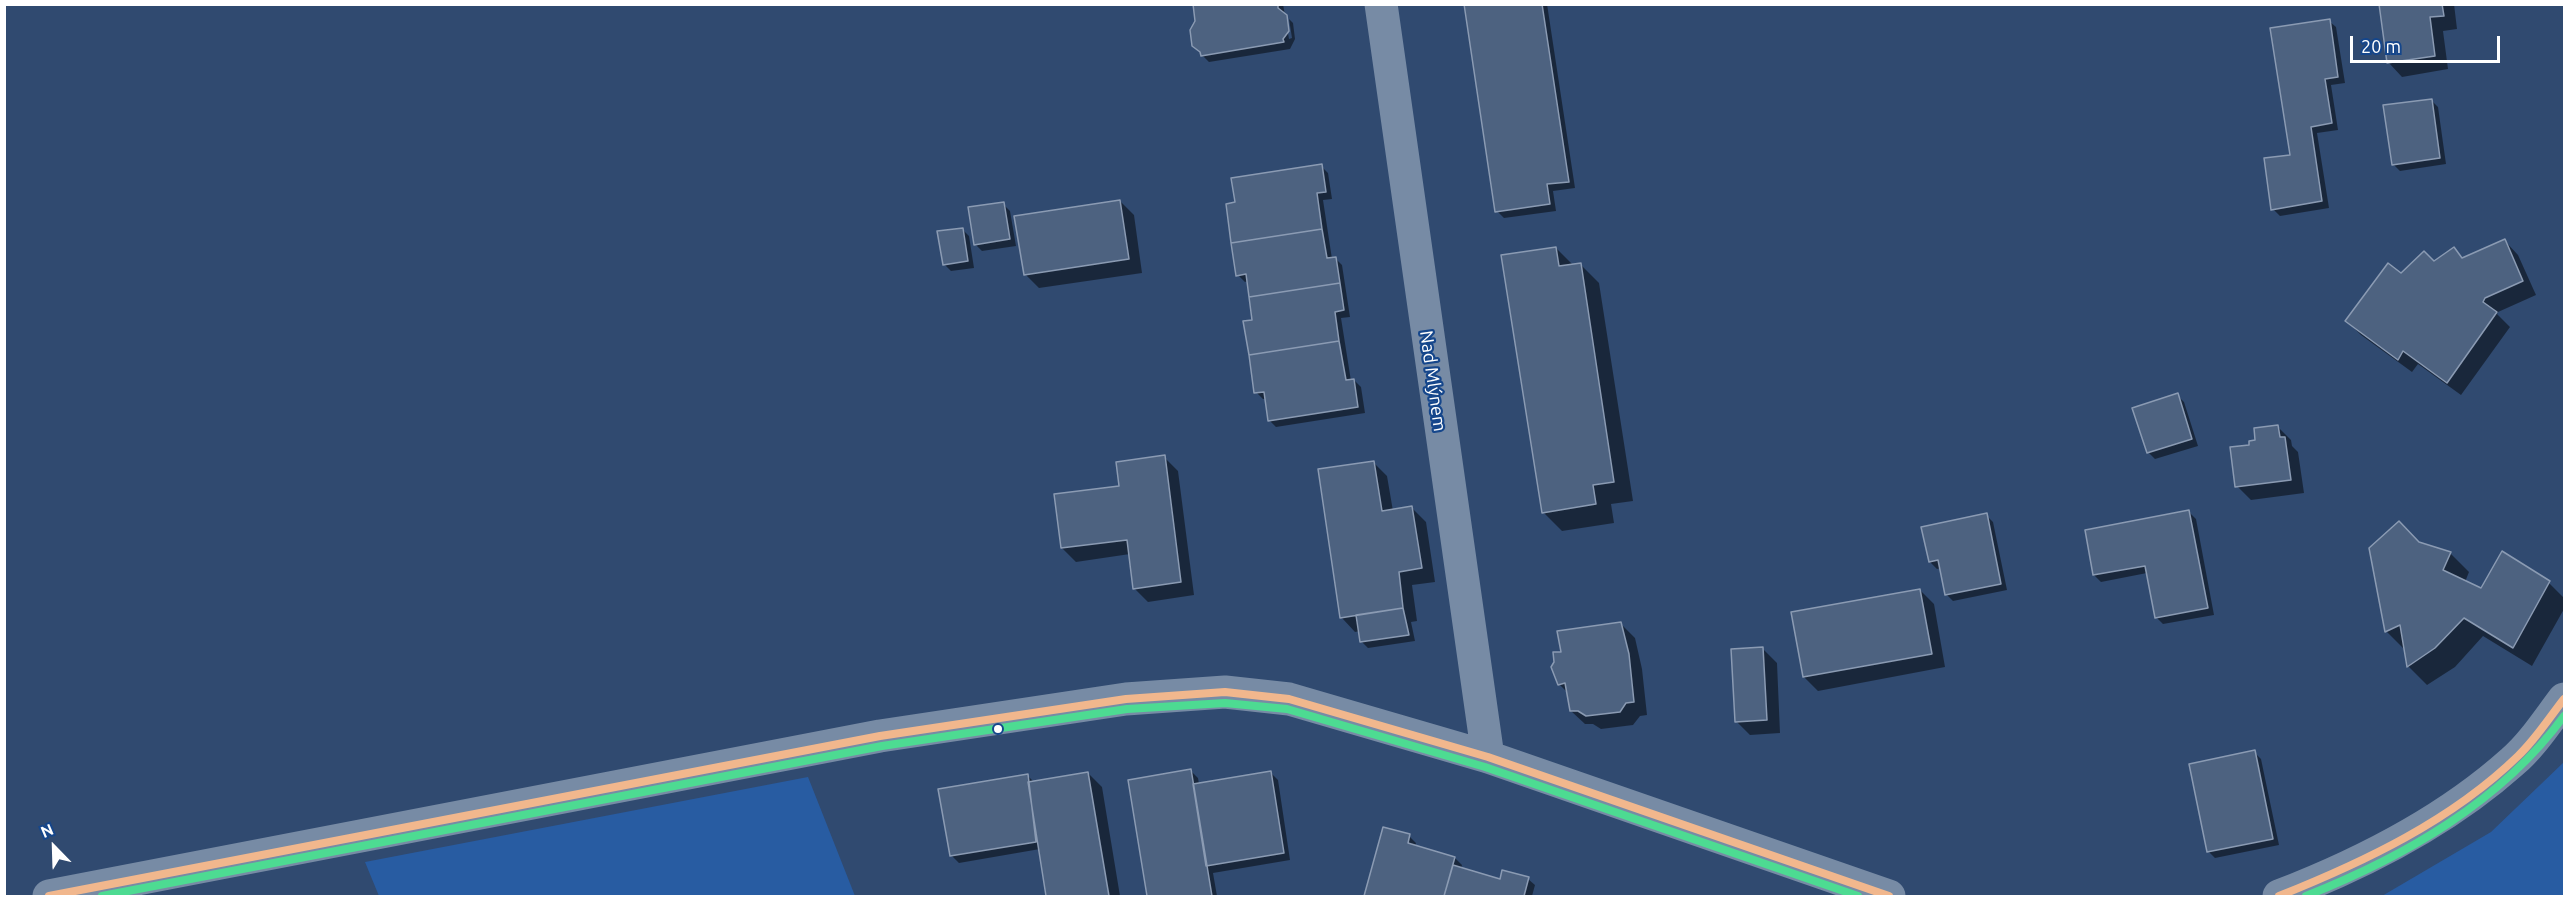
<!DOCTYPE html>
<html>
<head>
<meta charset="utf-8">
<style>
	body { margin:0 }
	#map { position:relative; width:2569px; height:901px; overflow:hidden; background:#304a70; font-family:Ubuntu,sans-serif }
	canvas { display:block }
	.frame { position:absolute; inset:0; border:6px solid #fff; pointer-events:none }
	.north { position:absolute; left:24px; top:817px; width:60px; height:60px; -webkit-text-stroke:4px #15468b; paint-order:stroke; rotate:337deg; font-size:16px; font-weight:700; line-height:24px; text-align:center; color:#fff }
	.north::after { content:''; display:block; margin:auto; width:21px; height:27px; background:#fff; clip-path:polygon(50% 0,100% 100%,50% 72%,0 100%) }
	.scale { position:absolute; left:2350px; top:36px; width:150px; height:27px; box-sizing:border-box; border:3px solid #fff; border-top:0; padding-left:8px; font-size:18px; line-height:21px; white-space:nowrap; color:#fff; -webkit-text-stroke:4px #15468b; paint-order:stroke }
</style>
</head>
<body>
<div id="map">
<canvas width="2569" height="901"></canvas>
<div class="frame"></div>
<div class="north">N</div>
<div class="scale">20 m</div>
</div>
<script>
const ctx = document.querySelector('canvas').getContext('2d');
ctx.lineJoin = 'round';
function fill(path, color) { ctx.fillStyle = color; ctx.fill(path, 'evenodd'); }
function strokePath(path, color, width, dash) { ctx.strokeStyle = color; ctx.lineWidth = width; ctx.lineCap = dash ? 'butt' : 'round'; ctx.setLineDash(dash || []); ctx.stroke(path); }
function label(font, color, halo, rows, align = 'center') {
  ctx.font = font + ' Ubuntu,sans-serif'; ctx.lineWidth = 4.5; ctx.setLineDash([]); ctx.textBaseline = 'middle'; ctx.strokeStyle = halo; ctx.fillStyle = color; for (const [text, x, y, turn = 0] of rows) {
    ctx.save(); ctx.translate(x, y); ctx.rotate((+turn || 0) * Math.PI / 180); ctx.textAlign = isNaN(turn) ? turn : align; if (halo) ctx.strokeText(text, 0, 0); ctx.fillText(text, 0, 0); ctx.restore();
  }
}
const green = new Path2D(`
	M2564 762V896H2382L2491 832Z
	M808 777 855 896H379L365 862Z`);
const shadow = new Path2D(`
	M1194 4H1283L1289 39 1292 38 1289 19 1293 23 1295 39 1290 49 1209 62 1202 55Z
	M1465 4H1547L1575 188 1553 191 1556 211 1504 218 1497 211Z
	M2380 4H2454L2457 29 2443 31 2448 69 2402 77 2389 63Z
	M2329 21 2336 27 2345 83 2331 85 2338 130 2317 133 2329 208 2280 216 2273 209 2291 156Z
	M2431 100 2438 107 2446 164 2400 171 2393 164Z
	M1321 166 1328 173 1332 199 1323 200 1332 259 1335 258 1342 265 1350 317 1341 318 1351 381 1354 380 1361 387 1365 413 1276 427 1269 420 1266 399H1263L1256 392 1254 322 1248 281 1245 282 1238 275 1236 203Z
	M1120 201 1134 215 1142 273 1039 288 1025 274Z
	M1003 204 1010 211 1016 246 982 251 975 244Z
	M962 229 969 236 974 268 951 271 944 264Z
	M2505 241 2518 255 2536 295 2498 312 2497 314 2510 327 2461 395 2418 364 2412 372 2361 335 2347 321 2401 275 2434 263 2454 249 2464 259Z
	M1556 248 1573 265 1580 264 1599 283 1633 501 1611 504 1614 523 1562 531 1543 512Z
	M2177 395 2184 402 2198 446 2155 459 2148 452Z
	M2278 427 2291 440 2292 446 2298 452 2304 493 2251 500 2237 486 2251 446Z
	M1164 457 1178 471 1194 595 1148 602 1134 588 1130 554 1076 562 1062 548Z
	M1373 462 1387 476 1393 511 1412 508 1426 522 1435 582 1412 585 1417 621 1411 622 1415 641 1368 648 1361 641 1360 631 1355 632 1342 618Z
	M2189 512 2196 519 2214 615 2163 624 2156 617 2147 573 2101 582 2094 575Z
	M1986 515 1993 522 2007 590 1953 601 1946 594 1941 568 1937 569 1930 562Z
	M2420 544 2450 553 2469 572 2465 582 2481 590 2502 553 2549 583 2564 598V609L2532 666 2483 636 2455 667 2427 685 2408 666 2406 651 2387 632 2371 548Z
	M1920 590 1934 604 1945 667 1818 691 1804 677Z
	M1621 624 1635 638 1642 669 1647 715 1640 716 1633 725 1601 729 1593 724H1585L1571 711 1568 693 1559 684 1562 653Z
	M1763 649 1777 663 1780 733 1750 735 1736 721Z
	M2254 752 2261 759 2279 845 2215 858 2208 851Z
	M1191 771 1198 778 1199 784 1271 773 1278 780 1290 860 1213 873 1217 896H1149L1130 781Z
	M1088 773 1102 787 1120 896H1047L1040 849 959 863 952 856 1028 776 1034 782Z
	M1384 829 1409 836 1416 843 1415 847 1455 858 1462 865 1461 869 1501 881 1528 879 1535 885 1532 896H1365Z`);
const building = new Path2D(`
	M1193 4H1278V8L1287 15 1289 31 1283 39 1284 42 1201 56 1200 52 1192 46 1190 30 1195 21Z
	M1464 4H1542L1569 182 1547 184 1550 204 1495 212Z
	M2379 4H2442L2444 16 2430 17 2435 56 2387 63Z
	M2330 19 2338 77 2325 79 2332 123 2311 127 2322 201 2271 210 2264 158 2290 155 2270 28Z
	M2432 99 2440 158 2392 165 2383 105Z
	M1322 164 1326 192 1317 193 1322 229 1231 243 1226 204 1235 202 1231 178Z
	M1120 200 1129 259 1024 275 1014 216Z
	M1004 202 1010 239 974 245 968 207Z
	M963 228 968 261 943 265 937 231Z
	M1322 229 1327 258 1336 257 1340 283 1249 297 1246 274 1236 276 1231 243Z
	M2505 239 2523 281 2485 298 2483 302 2497 312 2447 383 2403 351 2398 360 2345 321 2388 263 2401 273 2424 251 2434 261 2454 247 2462 258Z
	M1556 247 1559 266 1581 263 1614 482 1593 485 1596 504 1542 513 1501 255Z
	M1340 283 1344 310 1335 312 1339 341 1249 355 1243 321 1252 320 1249 297Z
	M1339 341 1346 380 1354 379 1358 407 1268 421 1264 392 1254 393 1249 355Z
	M2178 393 2192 439 2147 453 2132 408Z
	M2278 425 2280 437H2285L2291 480 2235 487 2230 447 2249 445V441L2255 440 2254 428Z
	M1165 455 1181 582 1133 589 1127 540 1061 548 1054 494 1119 486 1116 462Z
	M1374 461 1382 511 1412 506 1422 568 1399 572 1403 608 1340 618 1318 469Z
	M2189 510 2208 608 2155 618 2145 566 2093 575 2085 530Z
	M1987 513 2001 584 1945 595 1938 560 1929 562 1921 527Z
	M2399 521 2419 542 2451 552 2443 570 2481 588 2502 551 2550 581 2513 648 2464 618 2435 648 2407 667 2400 625 2385 632 2369 548Z
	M1920 589 1932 654 1803 677 1791 612Z
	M1403 608 1409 635 1360 642 1356 615Z
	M1621 622 1629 654 1634 702 1626 703 1620 712 1586 716 1578 711H1570L1565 683 1558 685 1551 667 1554 662 1553 652H1561L1557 631Z
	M1763 647 1767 720 1735 722 1731 649Z
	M2255 750 2273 839 2207 852 2189 764Z
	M1191 769 1212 896H1147L1128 780Z
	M1271 771 1284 853 1206 866 1193 784Z
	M1088 772 1109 896H1046L1028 782Z
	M1028 774 1036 842 950 856 938 789Z
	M1383 827 1410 834 1408 843 1455 857 1444 896H1364Z
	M1453 865 1500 879 1502 870 1529 877 1524 896H1444Z`);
const minor = new Path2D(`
	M1381 4 1488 757
	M49 896 880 736 1126 699 1225 692 1289 699 1488 757 1889 896
	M2279 896C2362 864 2445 822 2512 762 2532 745 2548 720 2564 699`);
const bus1 = new Path2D(`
	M49 896 880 736 1126 699 1225 692 1289 699 1488 757 1889 896
	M2279 896C2364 862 2451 821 2518 756 2536 739 2549 718 2564 699`);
const bus2 = new Path2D(`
	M102 896 882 746 1127 709 1225 703 1287 709 1485 767 1858 896
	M2306 896C2404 857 2501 802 2564 716`);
const markers = [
	[998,729,5,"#fff"]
];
const streetNames = [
	["Nad Mlýnem",1433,381,82]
];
fill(green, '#285ca2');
fill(shadow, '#0007');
fill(building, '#4d6280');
strokePath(building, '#8b9bb3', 1.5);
strokePath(minor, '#778ba5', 33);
strokePath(bus1, '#f1b78d', 8);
strokePath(bus2, '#4ddb92', 8);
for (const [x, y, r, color] of markers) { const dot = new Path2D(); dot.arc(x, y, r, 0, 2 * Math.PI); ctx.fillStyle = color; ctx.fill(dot); strokePath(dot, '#15468b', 2); }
label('18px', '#fff', '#15468b', streetNames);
</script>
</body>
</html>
